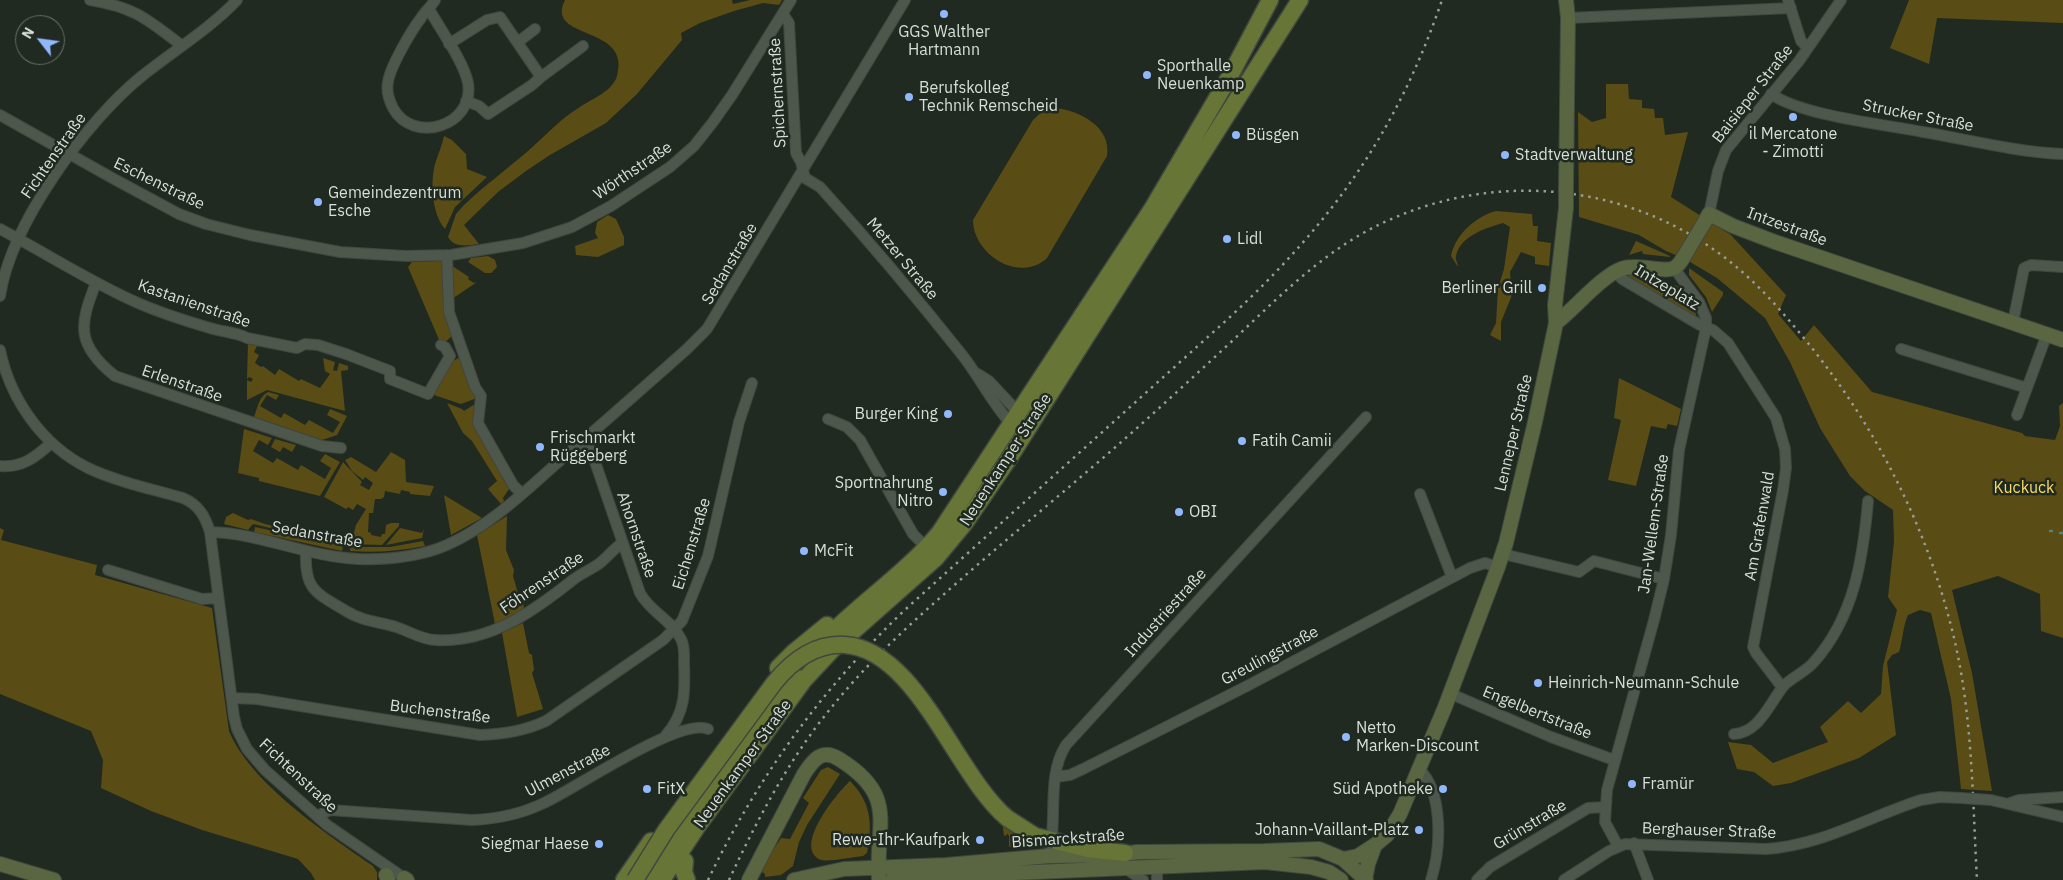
<!DOCTYPE html>
<html>
<head>
<meta charset="utf-8">
<style>
	body { margin:0 }
	#map { position:relative; width:2063px; height:880px; overflow:hidden; background:#202a20; font-family:"IBM Plex Sans",sans-serif }
	canvas { display:block }
	.north { position:absolute; left:15px; top:15px; width:50px; height:50px; box-sizing:border-box; background:#202a20; border:1px solid #6a726a; border-radius:50%; rotate:300deg; font-size:14px; font-weight:700; line-height:20px; text-align:center; color:#d8ded8 }
	.north::after { content:''; display:block; margin:auto; width:18px; height:22px; background:#90b8fd; clip-path:polygon(50% 0,100% 100%,50% 72%,0 100%) }
</style>
</head>
<body>
<div id="map">
<canvas width="2063" height="880"></canvas>
<div class="north">N</div>
</div>
<script>
const ctx = document.querySelector('canvas').getContext('2d');
ctx.lineJoin = 'round';
function fill(path, color) { ctx.fillStyle = color; ctx.fill(path, 'evenodd'); }
function strokePath(path, color, width, dash) { ctx.strokeStyle = color; ctx.lineWidth = width; ctx.lineCap = dash ? 'butt' : 'round'; ctx.setLineDash(dash || []); ctx.stroke(path); }
function label(font, color, halo, rows, align = 'center') {
  ctx.font = font + ' "IBM Plex Sans",sans-serif'; ctx.lineWidth = 5; ctx.setLineDash([]); ctx.textBaseline = 'middle'; ctx.strokeStyle = halo; ctx.fillStyle = color; for (const [text, x, y, turn = 0] of rows) {
    ctx.save(); ctx.translate(x, y); ctx.rotate((+turn || 0) * Math.PI / 180); ctx.textAlign = isNaN(turn) ? turn : align; if (halo) ctx.strokeText(text, 0, 0); ctx.fillText(text, 0, 0); ctx.restore();
  }
}
const green = new Path2D(`
	M565 0H732L733 4 750 0H782L779 5 763 3 734 11 700 23 681 33 682 40 637 94 606 123 550 155 526 171 498 192 464 225 479 244C468 245 455 249 448 237L456 214 464 205C484 186 507 169 528 151 545 136 560 119 580 107 593 98 612 92 617 76 632 24 544 41 565 0Z
	M1909 0H2063V23L1937 18 1929 64 1890 48Z
	M1606 84H1628L1629 99 1642 100V108L1654 109 1655 118H1663L1665 135 1688 132 1671 197 1731 235 1786 295 1778 314 1801 341 1814 325 1872 392 2022 433 2025 436 2055 440 2060 426 2059 406 2063 403V638L2041 631 2040 594 1998 576 1952 590 1972 673 1992 791 1961 789 1951 699 1931 613 1920 610 1908 615C1903 626 1903 639 1899 652L1892 655 1887 662 1896 735 1859 758 1791 783 1773 786 1754 772 1737 769 1728 742 1751 745 1773 763 1828 742 1820 727 1848 701 1861 713 1881 694 1883 666 1897 610 1888 597 1894 542 1893 510 1865 491 1850 476 1820 428 1790 362 1765 318 1717 278 1685 259 1666 251 1639 235 1579 217 1578 112 1592 122 1606 118Z
	M1055 108C1079 110 1112 127 1107 156L1047 258C1019 284 973 254 973 220L1033 120 1045 109Z
	M444 136 452 140 466 154 467 169 487 177 455 207 445 229C432 214 430 183 435 164 438 154 442 146 444 136Z
	M1496 211 1532 214 1533 226H1538L1537 241 1551 243 1549 266 1535 264V257L1521 252 1510 272 1512 295 1501 322V341L1490 335 1496 323 1498 288 1504 269 1510 227 1503 223C1486 228 1460 236 1456 256 1455 260 1458 263 1458 267L1451 256C1455 235 1476 216 1496 211Z
	M608 215 616 219 624 237V245L598 257 576 255 575 246 598 238 595 233 597 222Z
	M1636 241 1670 256V257L1643 254 1642 251 1629 255Z
	M488 256 495 260 497 267 491 273H485L468 262 471 258Z
	M440 261 444 262 454 334 443 344 440 342 408 267 412 262Z
	M451 265 469 277 468 279 474 283 477 282 452 299Z
	M1689 268 1723 292V295L1712 312 1706 297 1689 275Z
	M1630 275H1652L1661 277 1662 287 1670 289 1675 285 1677 286C1687 294 1697 306 1696 319L1626 277Z
	M248 342 258 344 254 352 259 355 255 363 261 367 263 366 275 375 279 369 299 381 301 379 320 388 330 374 325 371 323 358 335 362 333 370 337 371 339 363 348 366V370L341 371 345 411 267 390 247 400V380L251 382 253 379 249 377 247 379Z
	M462 356 477 398 461 404 434 395 433 390 448 364Z
	M1619 378 1681 409 1677 426 1668 424 1666 429 1651 426 1636 486 1608 480 1621 420 1614 418Z
	M268 392 279 395 276 400 267 395 260 406 281 418 284 413 305 425 309 420 333 433 340 422 327 415 330 409 347 416 337 435 322 440 254 417C257 409 259 396 268 392Z
	M447 403 462 409 464 411 475 404 477 405 475 424 511 486 503 498 504 501 501 504 488 489 497 481 472 441 463 433Z
	M244 429 272 438 268 445 259 440 253 451 273 463 277 458 298 470 301 465 325 479 331 468 320 461 325 454 340 462 320 496 259 481V478L238 473Z
	M275 439 296 445 292 452 283 447 280 452 271 447Z
	M391 452 405 460 406 482 434 486 430 496 410 494V492L401 490 400 494 385 491 384 497 381 499H375L373 513H369L368 532 371 533V535L381 537 382 534H385L386 525 391 523H399V526L382 545 351 544 356 525 366 509 357 504 353 510 348 507 346 509 324 497 343 462 362 482 360 485 369 490 373 483 365 477 363 480 352 471 345 460 351 457 376 472Z
	M444 495 482 518 451 535Z
	M233 513 248 520 251 519 265 524 345 542 318 539 253 524 248 530 224 524 226 517Z
	M507 516 506 550 514 570 513 576 520 600 523 601 524 610 495 624 477 535Z
	M255 527 343 546 342 551 254 532Z
	M0 528 4 530 1 540 97 565 95 575 212 608 229 731C251 784 326 833 373 866L377 872V880H315L311 873 298 859 202 830 151 811 101 788 103 760 91 731 0 694Z
	M400 528 422 533 424 529 422 538 386 545Z
	M423 541 425 546C399 551 375 553 350 551V547H390Z
	M523 623 529 653 532 655 534 670 532 673 543 709 517 717 502 633Z
	M828 767 840 774 807 825 799 842 793 866 781 875 765 877V874L762 872C764 860 774 849 781 838L790 839 809 803 803 798 821 770Z
	M850 781C871 802 873 824 867 853L863 856C854 857 828 862 821 860 792 848 836 794 850 781Z
	M1002 821 1031 839C1027 846 1023 849 1014 850L1009 846V836L1007 833V835L1004 836Z`);
const stream = new Path2D(`
	M2050 531H2052
	M2060 533H2063`);
const street = new Path2D(`
	M90 0C134 7 147 19 181 45
	M1788 0 1801 41 1808 48
	M429 9C440 29 464 62 468 83 475 126 413 145 393 108 389 100 386 91 388 82 390 67 411 31 421 18 425 11 431 7 435 0
	M783 14 789 23 796 153 801 162 805 178 820 187C869 241 917 298 963 356 980 378 992 403 1011 424
	M1568 18 1791 8
	M518 42 535 29
	M449 44 487 20 500 17 541 77 532 85 488 114 479 106 466 101
	M541 77 583 46
	M1771 94C1803 116 1883 124 1923 132 1970 140 2016 152 2063 154
	M0 115 114 179 179 214 206 224 250 235 340 252 406 256 451 255 523 243 572 227 611 206 670 167 694 146 713 122 732 95 791 0
	M1709 214 1718 171 1726 150 1799 61 1841 0
	M0 229C46 253 90 282 138 303 161 313 186 321 210 328 222 332 236 332 247 338L297 348 305 344 318 345 346 354 390 371V379L428 394 450 356 445 347 441 345
	M447 255 449 312 475 387 481 396 478 423 513 485 522 494
	M1616 272 1622 279 1700 325 1713 330 1728 343 1776 418 1785 449 1786 468 1783 490 1753 647 1756 653 1782 687
	M96 283C79 325 76 345 115 376L322 446 341 448
	M0 296C11 224 86 121 142 76 172 52 212 27 237 0
	M2013 322 2024 268 2031 265 2063 267
	M1901 349 2027 388
	M0 350C10 399 42 445 88 468 118 482 152 489 183 498 199 505 205 516 210 532L234 717 237 729 247 749 265 770 327 825 404 878
	M978 374 989 381 1018 412
	M2017 415 2047 334
	M828 419 847 427 860 440 913 534 927 548
	M585 439 592 453 640 593C650 612 672 620 681 639 685 646 684 655 684 663 685 690 686 713 666 735
	M0 466C22 468 36 457 51 443
	M1420 494 1452 577
	M210 532C260 533 308 557 358 559 388 560 419 557 447 545 489 526 522 494 556 464 600 426 643 388 687 349L707 329 905 0
	M306 551C304 590 316 593 346 611 362 621 379 622 396 627 409 631 422 640 436 640 490 643 534 611 574 579 582 573 592 569 600 563 608 556 614 549 622 543
	M1503 554 1579 572 1594 561 1664 579
	M108 570 202 599 218 598
	M1449 693 1551 737 1614 760
	M233 698 257 699 480 735C504 734 524 731 546 721L663 640 682 621 708 556 739 422 752 383
	M1734 734C1758 733 1769 705 1782 688 1788 679 1806 672 1814 662 1854 617 1863 559 1868 501
	M1418 768C1444 791 1441 849 1431 880
	M1055 777 1070 775 1083 769 1247 686 1470 568 1485 563 1498 567
	M1991 800 2063 817
	M2010 803 2019 800 2063 797
	M317 816 330 810 472 820C498 819 522 814 546 802 576 788 680 717 708 729
	M1634 843 1648 880
	M1618 846 1605 822 1607 790 1654 620 1664 579 1671 535 1679 450 1706 328V318L1699 302 1674 268
	M1049 856C1058 820 1046 776 1066 745L1366 417
	M1157 867V880
	M1126 869 1143 880
	M1477 880 1490 867 1588 808 1605 807
	M1564 880 1609 851 1625 844 1766 849C1823 845 1868 817 1921 800L1940 797 1961 798`);
const secondary = new Path2D(`
	M1566 0 1568 18 1566 188
	M1704 223 1709 214 1733 226 1775 242 2063 340
	M1556 323C1574 309 1602 276 1621 269 1637 263 1665 273 1674 268 1680 265 1683 258 1686 253
	M1343 859 1358 856 1375 845 1387 835 1400 814 1445 707 1498 567 1506 543 1535 422 1556 323 1555 305 1566 208
	M0 864 54 880
	M386 875 388 880
	M404 878 407 880
	M749 880 804 774C813 760 822 748 839 759 899 796 875 824 879 880
	M794 880 844 869 946 865 1049 856 1118 855 1137 852 1264 851 1319 849 1343 859 1366 880
	M892 880 1013 873 1265 862 1311 867 1329 872 1341 880
	M1365 880 1368 864 1375 845`);
const primary = new Path2D(`
	M812 654C850 609 902 578 940 532L1152 209 1231 74 1270 0
	M778 668 794 652 827 625
	M1007 818 1035 836 1088 849 1125 853
	M685 861 684 872 687 880
	M624 880 651 841
	M646 880 763 716 794 675
	M662 880 697 827 804 680 832 650 936 558 965 523 1008 460 1300 0`);
const rail = new Path2D(`
	M708 880C758 776 824 686 908 607L1230 317C1332 222 1397 132 1442 0
	M729 880C757 820 789 759 831 708 866 664 909 625 951 588 1004 541 1058 497 1111 451 1151 416 1191 379 1230 343 1281 295 1330 244 1396 217 1503 172 1626 185 1720 254 1750 276 1774 302 1798 331 1869 415 1922 515 1950 622 1973 708 1972 792 1977 880`);
const streetBridge = new Path2D(`
	M1961 798 1991 800`);
const secondaryBridge = new Path2D(`
	M1566 208V188
	M1686 253 1704 223`);
const primaryBridge = new Path2D(`
	M635 880 666 830 774 683C792 661 815 643 845 645 917 650 955 774 1007 818`);
const markers = [
	[944,14,5,"#90b8fd"],
	[1147,75,5,"#90b8fd"],
	[909,97,5,"#90b8fd"],
	[1793,117,5,"#90b8fd"],
	[1236,135,5,"#90b8fd"],
	[1505,155,5,"#90b8fd"],
	[318,202,5,"#90b8fd"],
	[1227,239,5,"#90b8fd"],
	[1542,288,5,"#90b8fd"],
	[948,414,5,"#90b8fd"],
	[1242,441,5,"#90b8fd"],
	[540,447,5,"#90b8fd"],
	[943,492,5,"#90b8fd"],
	[1179,512,5,"#90b8fd"],
	[804,551,5,"#90b8fd"],
	[1538,683,5,"#90b8fd"],
	[1346,737,5,"#90b8fd"],
	[1632,784,5,"#90b8fd"],
	[647,789,5,"#90b8fd"],
	[1443,789,5,"#90b8fd"],
	[1419,830,5,"#90b8fd"],
	[980,840,5,"#90b8fd"],
	[599,844,5,"#90b8fd"]
];
const poiNames = [
	["GGS Walther",944,32,"center"],
	["Hartmann",944,50,"center"],
	["Sporthalle",1157,66],
	["Neuenkamp",1157,84],
	["Berufskolleg",919,88],
	["Technik Remscheid",919,106],
	["il Mercatone",1793,134,"center"],
	["- Zimotti",1793,152,"center"],
	["Büsgen",1246,135],
	["Stadtverwaltung",1515,155],
	["Gemeindezentrum",328,193],
	["Esche",328,211],
	["Lidl",1237,239],
	["Berliner Grill",1532,288,"right"],
	["Burger King",938,414,"right"],
	["Frischmarkt",550,438],
	["Rüggeberg",550,456],
	["Fatih Camii",1252,441],
	["Sportnahrung",933,483,"right"],
	["Nitro",933,501,"right"],
	["OBI",1189,512],
	["McFit",814,551],
	["Heinrich-Neumann-Schule",1548,683],
	["Netto",1356,728],
	["Marken-Discount",1356,746],
	["Framür",1642,784],
	["FitX",657,789],
	["Süd Apotheke",1433,789,"right"],
	["Johann-Vaillant-Platz",1409,830,"right"],
	["Rewe-Ihr-Kaufpark",970,840,"right"],
	["Siegmar Haese",589,844,"right"]
];
const streetNames = [
	["Spichernstraße",778,93,-93],
	["Baisieper Straße",1753,94,-52],
	["Strucker Straße",1918,116,11],
	["Fichtenstraße",54,156,-55],
	["Wörthstraße",633,171,-34],
	["Eschenstraße",159,184,26],
	["Intzestraße",1787,227,20],
	["Metzer Straße",902,259,50],
	["Sedanstraße",730,264,-59],
	["Intzeplatz",1667,288,31],
	["Kastanienstraße",194,304,19],
	["Erlenstraße",182,384,19],
	["Lenneper Straße",1514,433,-77],
	["Neuenkamper Straße",1006,460,-57],
	["Jan-Wellem-Straße",1654,524,-82],
	["Am Grafenwald",1760,526,-80],
	["Sedanstraße",317,535,10],
	["Ahornstraße",636,535,71],
	["Eichenstraße",692,544,-73],
	["Föhrenstraße",542,583,-34],
	["Industriestraße",1166,613,-48],
	["Greulingstraße",1270,656,-28],
	["Buchenstraße",440,712,7],
	["Engelbertstraße",1537,713,22],
	["Neuenkamper Straße",743,764,-54],
	["Ulmenstraße",568,771,-28],
	["Fichtenstraße",298,776,43],
	["Grünstraße",1530,825,-31],
	["Berghauser Straße",1709,831,2],
	["Bismarckstraße",1068,839,-4]
];
const parkNames = [
	["Kuckuck",2024,488]
];
fill(green, '#594c15');
strokePath(stream, '#528480', 2.5);
strokePath(street, '#40473f', 12);
strokePath(secondary, '#40473f', 16);
strokePath(primary, '#40473f', 19);
strokePath(street, '#4d574c', 10);
strokePath(secondary, '#5a6641', 14);
strokePath(primary, '#677636', 16);
strokePath(rail, '#979e97', 2.5, [2.5, 5]);
strokePath(streetBridge, '#40473f', 12, []);
strokePath(secondaryBridge, '#40473f', 16, []);
strokePath(primaryBridge, '#40473f', 19, []);
strokePath(streetBridge, '#4d574c', 10);
strokePath(secondaryBridge, '#5a6641', 14);
strokePath(primaryBridge, '#677636', 16);
for (const [x, y, r, color] of markers) { const dot = new Path2D(); dot.arc(x, y, r, 0, 2 * Math.PI); ctx.fillStyle = color; ctx.fill(dot); strokePath(dot, '#202a20', 2); }
label('16px', '#d8ded8', '#202a20', poiNames, 'left');
label('16px', '#d8ded8', '#202a20', streetNames);
label('16px', '#f8db63', '#202a20', parkNames);
</script>
</body>
</html>
